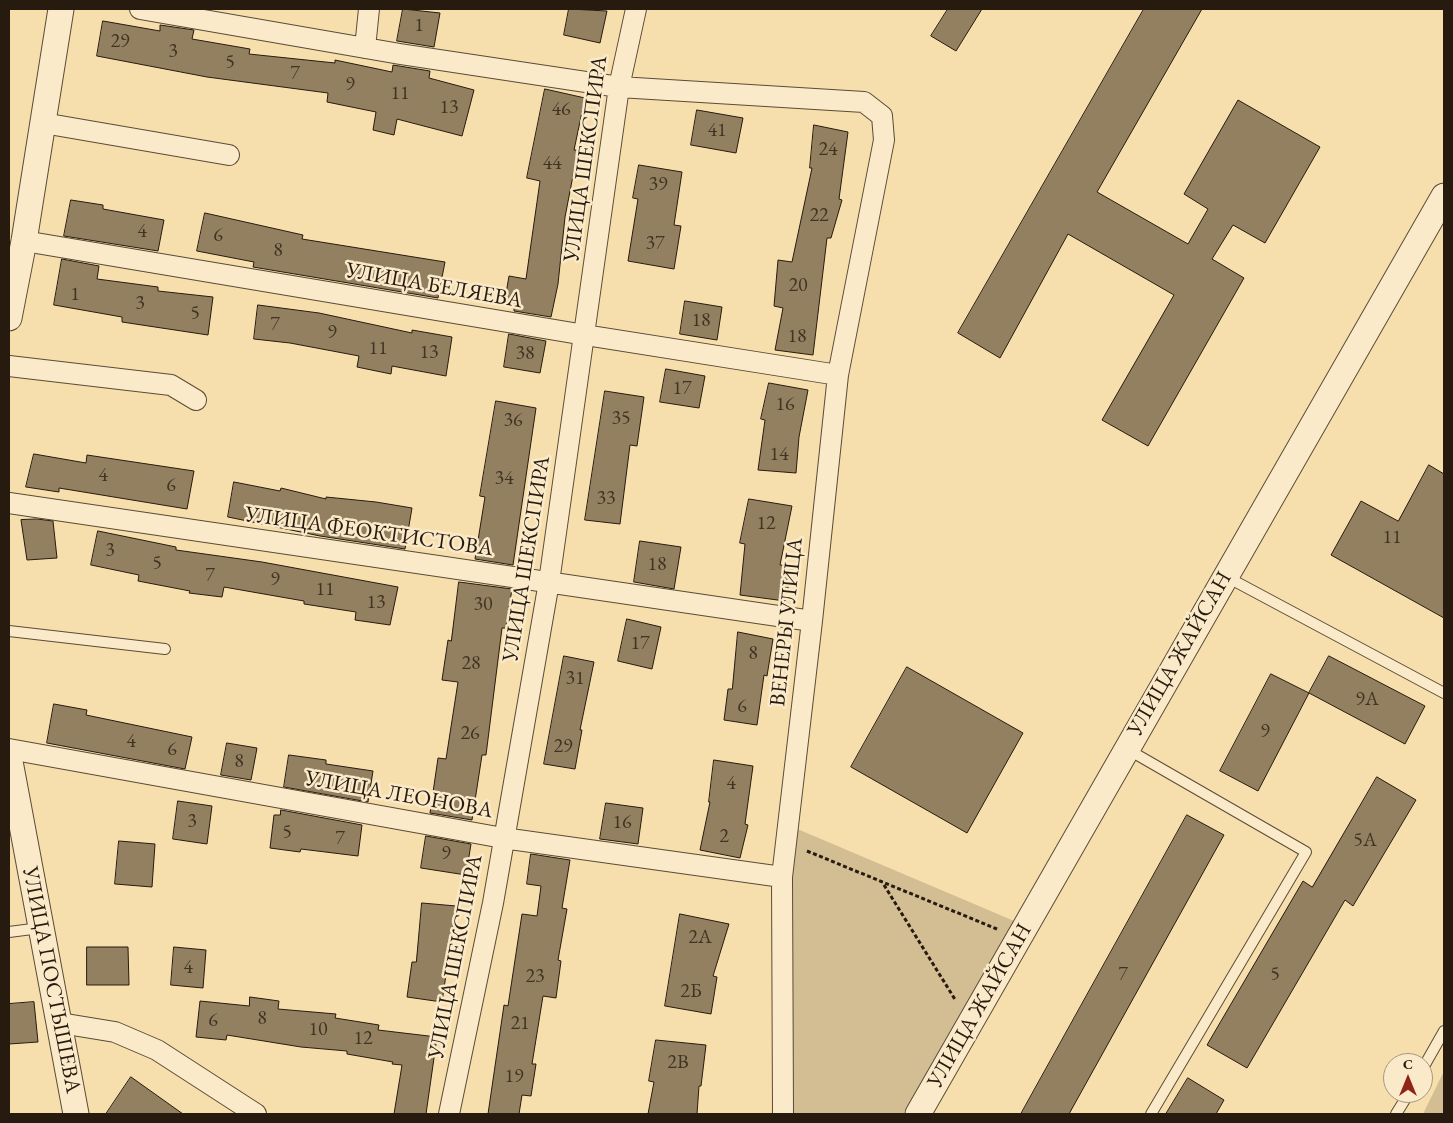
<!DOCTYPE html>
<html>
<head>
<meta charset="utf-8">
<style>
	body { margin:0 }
	#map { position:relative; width:1453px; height:1123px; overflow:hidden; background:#f7dead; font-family:"EB Garamond",serif }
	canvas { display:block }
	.frame { position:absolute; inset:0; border:10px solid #261b0e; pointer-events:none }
	.north { position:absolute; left:1383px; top:1053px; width:50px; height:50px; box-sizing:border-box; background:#faeaca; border:1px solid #a5977f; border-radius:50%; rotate:0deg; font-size:14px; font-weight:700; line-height:20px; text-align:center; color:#261b0e }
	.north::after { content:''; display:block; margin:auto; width:18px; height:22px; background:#8f2418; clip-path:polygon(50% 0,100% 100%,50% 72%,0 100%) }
</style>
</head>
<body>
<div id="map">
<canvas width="1453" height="1123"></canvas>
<div class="frame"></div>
<div class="north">С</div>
</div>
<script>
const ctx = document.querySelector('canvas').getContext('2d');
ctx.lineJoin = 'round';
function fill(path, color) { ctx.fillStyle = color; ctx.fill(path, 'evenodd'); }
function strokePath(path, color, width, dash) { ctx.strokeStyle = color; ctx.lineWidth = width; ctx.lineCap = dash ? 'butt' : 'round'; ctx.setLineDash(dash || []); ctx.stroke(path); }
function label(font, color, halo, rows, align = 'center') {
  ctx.font = font + ' "EB Garamond",serif'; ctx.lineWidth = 5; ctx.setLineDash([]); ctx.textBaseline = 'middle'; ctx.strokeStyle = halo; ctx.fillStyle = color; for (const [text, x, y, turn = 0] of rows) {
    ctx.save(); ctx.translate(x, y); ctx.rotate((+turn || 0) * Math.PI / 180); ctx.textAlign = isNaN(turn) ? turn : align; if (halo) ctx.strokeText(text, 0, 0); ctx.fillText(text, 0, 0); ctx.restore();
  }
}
const green = new Path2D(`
	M788 825 1026 926 907 1114H786Z
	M1444 1071V1114H1423Z`);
const building = new Path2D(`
	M403 9 440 13 434 47 397 41Z
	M569 9 607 11 600 43 564 35Z
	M948 9H982L956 51 931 36Z
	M1144 9H1202L1097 192 1188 244 1208 209 1184 194 1238 100 1320 147 1265 243 1233 225 1212 259 1244 278 1148 446 1102 420 1174 295 1068 234 1000 358 958 333Z
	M103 21 160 31V25L194 30 192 39 250 49 249 54 335 63V60L392 72 393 65 430 71 429 78 474 90 462 136 397 119 394 135 373 130 376 112 327 102 328 93 207 77 97 56Z
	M545 89 585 98 574 150H578L565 217 558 284 551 317 514 311V307L504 305 509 276 526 279 540 181 527 178Z
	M697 110 743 118 736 153 691 145Z
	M814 125 848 132 839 199 842 200 831 238H827L813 355 775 350 783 308 774 306 778 260 792 262 812 168H810Z
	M639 165 682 172 674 225 681 226 674 269 628 261 638 199 633 198Z
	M71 200 103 205V209L164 220 158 251 64 236Z
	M205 213 303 235 302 239 445 262 438 298 253 267 254 262 197 251Z
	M62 259 99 266 97 279 158 287V291L213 297 208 335 122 322V317L54 305Z
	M685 301 722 307 717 340 680 334Z
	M258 305 319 313 412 333V330L452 337 446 376 392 366 391 374 357 367 359 356 290 343 254 339Z
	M509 334 546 341 540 373 504 367Z
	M666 369 705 376 699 408 660 402Z
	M769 383 808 390 799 437 796 473 758 470 765 420 761 419Z
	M605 391 644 397 637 446 630 445 620 524 585 520Z
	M496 401 536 408 513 565 475 559 485 497 480 496Z
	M34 454 86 463 87 455 194 471 187 509 59 488V492L26 487Z
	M1429 465 1444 474V618L1331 555 1361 501 1398 521Z
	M234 482 280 491 281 488 326 499V497L376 502 412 508 405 549 320 536 228 517Z
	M749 499 792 506 780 565 793 566 785 601 740 595 745 544 740 543Z
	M37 519 53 521 57 558 27 560 21 520Z
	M98 531 176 547V550L262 562 398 587 390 625 355 620 356 612 304 604V601L224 587 222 597 189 593 190 591 138 581 139 575 91 565Z
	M640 541 681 547 674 589 634 582Z
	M459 582 512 589 506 628H502L486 755H482L472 820 430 813 438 758 446 759 458 682 442 680 448 640 451 641Z
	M627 619 661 627 652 669 618 661Z
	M738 632 773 639 767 676 764 675 757 725 724 720 728 689H732Z
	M564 656 594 662 580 730H582L575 769 544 764Z
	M1329 656 1425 706 1405 744 1309 693Z
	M907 667 1023 733 967 833 851 767Z
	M1271 674 1309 693 1258 791 1220 771Z
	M54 704 87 710 86 715 192 737 185 769 47 743Z
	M227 743 257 748 251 780 221 775Z
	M289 755 326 760V764L373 771 368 802 284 787Z
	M714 760 753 766 745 824 748 825 740 858 700 850 710 802H709Z
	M1377 777 1416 800 1353 906 1345 900 1247 1068 1207 1045 1303 881 1312 887Z
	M178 801 212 806 207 844 173 839Z
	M606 803 643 808 638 844 600 839Z
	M281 810 362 825 358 856 301 849 300 852 270 848 274 815H280Z
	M1187 815 1224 835 1069 1114H1021Z
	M426 836 471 844 466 875 421 868Z
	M119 841 155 844 152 887 115 884Z
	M531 854 570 860 562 908 567 909 558 960 561 961 556 998 543 996 532 1064H536L531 1096 522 1095 519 1114H488L504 1005 508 1006 522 914 537 916 541 886 527 884Z
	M422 903 456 906 442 1002 407 997 412 962H416Z
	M680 914 729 924 713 976 717 977 711 1014 665 1006Z
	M87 947H128L129 985H87Z
	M174 947 206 950 203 988 171 985Z
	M250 997 279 1001 278 1009 336 1014 335 1018 379 1025 378 1030 437 1037 426 1114H394L402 1065 392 1064 393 1062 347 1054V1051L301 1047 227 1035 226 1040 196 1037 200 1001 249 1006Z
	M34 1002 38 1042 9 1044V1004Z
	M656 1040 706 1045 701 1086H699L697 1114H648L654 1082 649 1081Z
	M131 1077 183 1114H106Z
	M1188 1078 1224 1100 1216 1114H1166Z`);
const path = new Path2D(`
	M807 851 997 929
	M884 885 956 1001`);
const service = new Path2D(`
	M1225 576 1444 693
	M9 631 165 649
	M1127 749 1306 852 1151 1114
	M9 932 40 928
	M1423 1068 1444 1031
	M1396 1114 1409 1093`);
const minor = new Path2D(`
	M140 9 400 54 619 87 864 102 882 116 884 140 838 375 812 621 782 877 783 1114
	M365 48 369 9
	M43 123 229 155
	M24 241 585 335 838 375
	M9 366 171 385 196 400
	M9 503 812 621
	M9 749 503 838 782 877
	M60 1023 115 1032 157 1050 256 1114
	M449 1114 493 903 549 582 619 87 636 9`);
const tertiary = new Path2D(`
	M9 318 24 241 61 9
	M9 756 76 1114
	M918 1114 1444 196`);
const numberNames = [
	["1",419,26],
	["29",120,42],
	["3",173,52],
	["5",230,63],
	["7",295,74],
	["9",350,85],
	["11",400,94],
	["13",449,108],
	["46",561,110],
	["41",717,131],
	["24",828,150],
	["44",552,164],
	["39",658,185],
	["22",819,216],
	["4",142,232],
	["6",218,236],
	["37",655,244],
	["8",278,251],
	["20",798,286],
	["1",75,295],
	["3",140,304],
	["5",195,314],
	["18",701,321],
	["7",275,325],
	["9",332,333],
	["18",797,337],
	["11",378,349],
	["13",429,353],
	["38",525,354],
	["17",682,389],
	["16",785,405],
	["35",621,419],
	["36",513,421],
	["14",779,455],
	["4",103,476],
	["34",504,479],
	["6",171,486],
	["33",606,499],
	["12",766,524],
	["11",1392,538],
	["3",110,551],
	["5",157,564],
	["18",657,565],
	["7",210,576],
	["9",275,580],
	["11",325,590],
	["13",376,603],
	["30",483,605],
	["17",640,644],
	["8",753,654],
	["28",471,664],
	["31",575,679],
	["9А",1367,700],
	["6",742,707],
	["9",1265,732],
	["26",470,734],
	["4",131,742],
	["29",563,747],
	["6",172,750],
	["8",239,762],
	["4",731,784],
	["3",192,822],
	["16",622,823],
	["5",287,833],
	["2",724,837],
	["7",340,839],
	["5А",1365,841],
	["9",446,854],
	["2А",700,938],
	["4",188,968],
	["7",1123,975],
	["5",1275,975],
	["23",535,977],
	["2Б",691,992],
	["8",262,1019],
	["6",213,1021],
	["21",520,1024],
	["10",318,1030],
	["12",363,1039],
	["2В",678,1063],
	["19",514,1077]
];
const streetNames = [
	["УЛИЦА ШЕКСПИРА",586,159,-82],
	["УЛИЦА БЕЛЯЕВА",434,286,10],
	["УЛИЦА ФЕОКТИСТОВА",369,532,8],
	["УЛИЦА ШЕКСПИРА",527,559,-81],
	["ВЕНЕРЫ УЛИЦА",787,622,-84],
	["УЛИЦА ЖАЙСАН",1180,654,-60],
	["УЛИЦА ЛЕОНОВА",399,795,10],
	["УЛИЦА ШЕКСПИРА",456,957,-79],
	["УЛИЦА ПОСТЫШЕВА",51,980,79],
	["УЛИЦА ЖАЙСАН",980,1006,-60]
];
fill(green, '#d3bd92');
fill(building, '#938061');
strokePath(building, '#261b0e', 1);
strokePath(service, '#5a4c36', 12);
strokePath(minor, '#5a4c36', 22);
strokePath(tertiary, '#5a4c36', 27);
strokePath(path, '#261b0e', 3, [4, 2.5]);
strokePath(service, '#faeaca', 10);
strokePath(minor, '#faeaca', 20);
strokePath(tertiary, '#faeaca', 25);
label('20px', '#413423', null, numberNames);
label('22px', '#261b0e', '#faeaca', streetNames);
</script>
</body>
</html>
